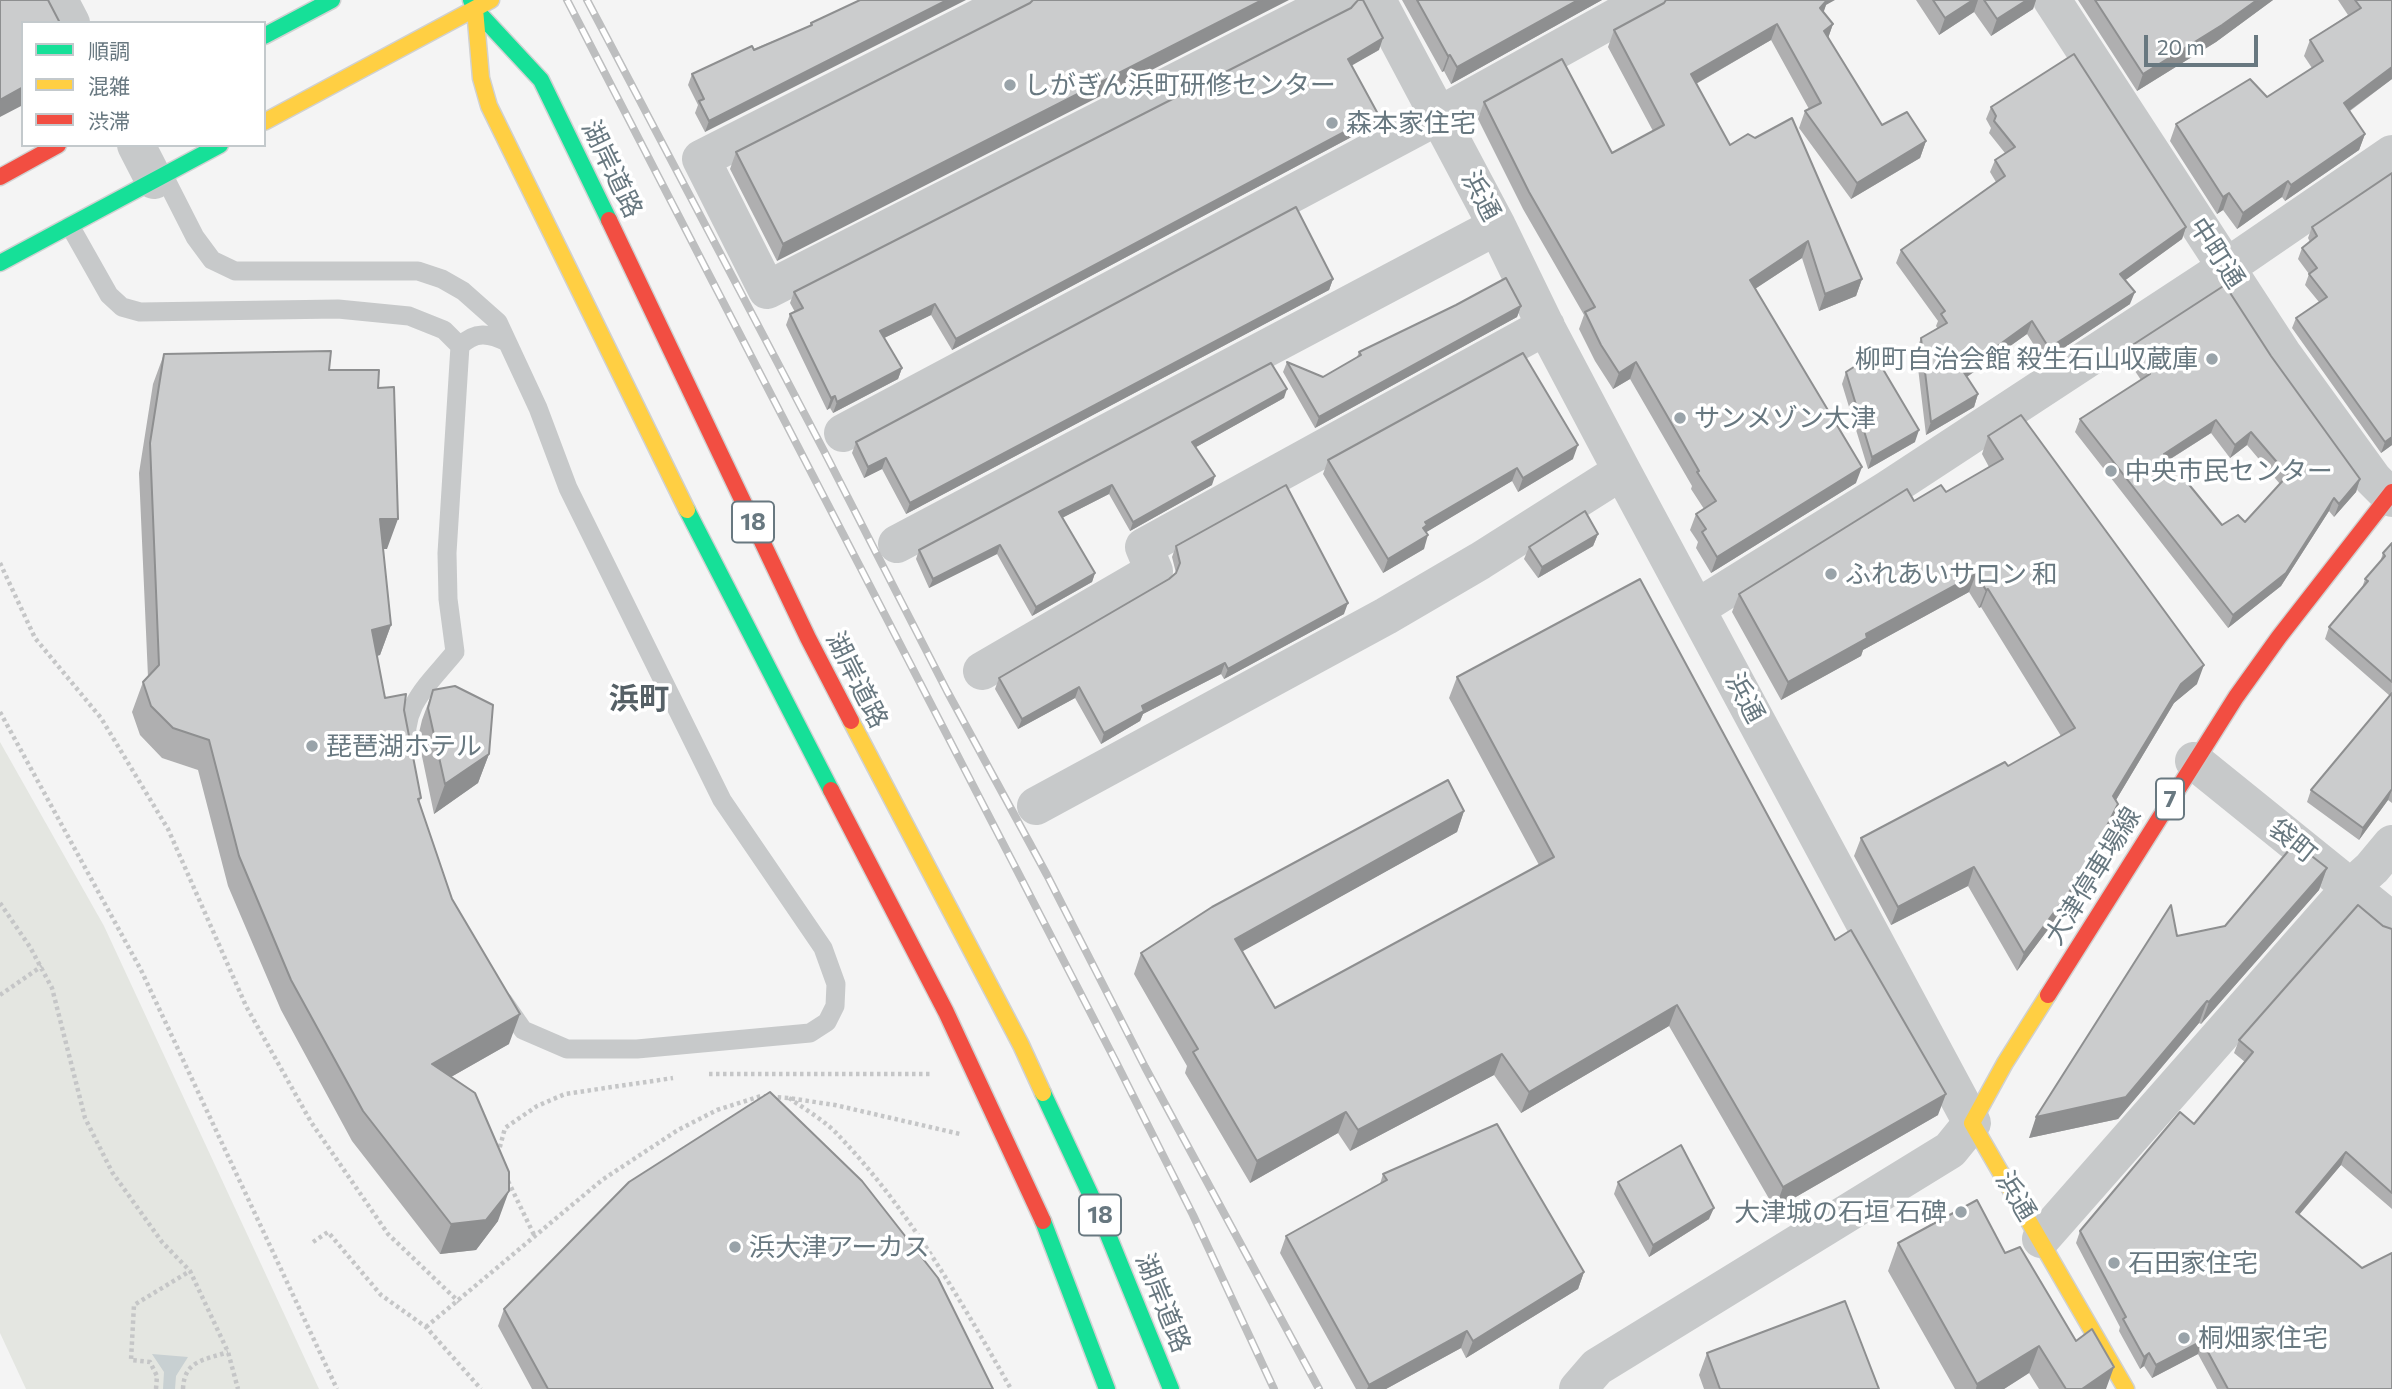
<!DOCTYPE html>
<html>
<head>
<meta charset="utf-8">
<style>
	body { margin:0 }
	#map { position:relative; width:2392px; height:1389px; overflow:hidden; background:#f4f4f4; font-family:Commissioner,"Noto Sans JP",sans-serif }
	canvas { display:block }
	.legend { position:absolute; left:21px; top:21px; width:245px; height:126px; box-sizing:border-box; background:#fff; border:2px solid #c3c9cc; margin:0; padding:9px 12px; list-style:none; font-size:21px; color:#687880 }
	.legend li { display:flex; align-items:center; gap:14px; height:35px }
	.legend b { width:35px; border:2px solid #c3c9cc }
	.scale { position:absolute; left:2144px; top:35px; width:114px; height:32px; box-sizing:border-box; border:4px solid #687880; border-top:0; padding-left:9px; font-size:21px; line-height:24px; white-space:nowrap; color:#687880; -webkit-text-stroke:5px #fff; paint-order:stroke }
</style>
</head>
<body>
<div id="map">
<canvas width="2392" height="1389"></canvas>
<ul class="legend">
<li><b style="height:9px;background:#16e098"></b>順調</li>
<li><b style="height:9px;background:#ffcf43"></b>混雑</li>
<li><b style="height:9px;background:#f24e42"></b>渋滞</li>
</ul>
<div class="scale">20 m</div>
</div>
<script>
const ctx = document.querySelector('canvas').getContext('2d');
ctx.lineJoin = 'round';
function fill(path, color) { ctx.fillStyle = color; ctx.fill(path, 'evenodd'); }
function strokePath(path, color, width, dash) { ctx.strokeStyle = color; ctx.lineWidth = width; ctx.lineCap = dash ? 'butt' : 'round'; ctx.setLineDash(dash || []); ctx.stroke(path); }
function label(font, color, halo, rows, align = 'center') {
  ctx.font = font + ' Commissioner,"Noto Sans JP",sans-serif'; ctx.lineWidth = 7; ctx.setLineDash([]); ctx.textBaseline = 'middle'; ctx.strokeStyle = halo; ctx.fillStyle = color; for (const [text, x, y, turn = 0] of rows) {
    ctx.save(); ctx.translate(x, y); ctx.rotate((+turn || 0) * Math.PI / 180); ctx.textAlign = isNaN(turn) ? turn : align; if (halo) ctx.strokeText(text, 0, 0); ctx.fillText(text, 0, 0); ctx.restore();
  }
}
const green = new Path2D(`
	M0 742 104 926 319 1389H26L0 1333Z`);
const water = new Path2D(`
	M152 1354 188 1357 176 1376 175 1389H163L164 1372Z`);
const path = new Path2D(`
	M0 563 35 638 101 718 168 829 246 1006 311 1122 388 1234 459 1302
	M0 712 141 970 337 1389
	M0 903 30 947 52 988 85 1118 112 1172 162 1242 190 1271 228 1352 238 1389
	M0 995 42 966
	M709 1074H931
	M789 1098C806 1110 827 1122 840 1137 910 1211 961 1301 1011 1389
	M498 1154 505 1128 537 1106 565 1094 673 1078
	M508 1181 535 1237
	M313 1242 328 1232 381 1295 426 1327 481 1389
	M426 1327 602 1180 678 1130 717 1110 761 1096 788 1098 835 1105 960 1134
	M156 1389 157 1376 150 1362 131 1360 134 1305 190 1271
	M183 1389C184 1360 205 1360 228 1352`);
const lane = new Path2D(`
	M164 176 195 237 212 260 235 271H418L442 279 463 291 498 322 538 408 568 488 722 800 823 948 836 984 835 1006 827 1022 810 1033 637 1049H567L523 1030 503 1001
	M70 226 109 295 122 307 140 312 338 309 409 316 444 330 460 346 447 553 448 599 455 652C429 684 399 707 408 752
	M460 346C475 331 489 333 507 342`);
const street = new Path2D(`
	M59 0 71 23
	M1014 0 701 159 767 290 1337 0
	M1377 0 1497 226 1548 331 1622 471 1972 1123 1950 1150 1597 1367 1578 1389
	M2052 0 2284 356 2373 479 2392 498
	M136 145 154 180
	M843 433 1438 116 1647 0
	M897 544 1497 226
	M1697 608 1887 490 2227 267 2392 154
	M982 671 1154 571 1144 547 1546 326
	M2194 761 2392 921
	M1036 806 1386 616 1480 561 1622 471
	M2041 1239 2351 887 2372 868 2392 844`);
const fast = new Path2D(`
	M471 0 475 9 541 80 609 220
	M264 36 332 0
	M0 263 220 145
	M687 510 831 790
	M1043 1093 1100 1215 1171 1389
	M1043 1221 1107 1389`);
const slow = new Path2D(`
	M475 9 481 78 489 106 687 510
	M264 122 491 0
	M851 721 1021 1045 1043 1093
	M2048 995 2005 1063 1972 1123 2126 1389`);
const jam = new Path2D(`
	M0 177 58 145
	M609 220 808 638 851 721
	M831 790 946 1012 1043 1221
	M2048 995 2236 697 2279 637 2392 492`);
const rail = new Path2D(`
	M567 0 1115 1060 1193 1215 1274 1389
	M587 0 824 451 947 691 1047 875 1145 1067 1319 1389`);
const wall = new Path2D(`
	M860 0 705 132 695 113 698 105 688 85 692 74 810 26 811 23Z
	M1402 0H1602L1451 84 1444 71 1442 72Z
	M1916 0H2036L2033 9 1991 36 1974 12 1939 35Z
	M2078 0H2273L2216 42 2137 91Z
	M2338 0H2392V79L2350 111 2365 134 2359 150 2285 201 2282 197 2237 229 2223 210 2217 214 2170 141 2176 124 2267 97 2312 68 2304 56 2310 40 2348 15Z
	M1030 3 777 261 730 169 736 152Z
	M1664 3 1826 5 1823 12 1833 24 1828 38 1882 125 1926 141 1920 158 1851 199 1799 128 1805 111 1809 109 1771 40 1696 84 1730 145 1862 279 1856 296 1819 311 1802 258 1755 289 1856 483 1711 573 1696 548 1698 542 1690 530 1696 514 1704 509 1691 489 1692 486 1630 379 1613 389 1595 361 1579 329 1584 315 1523 209 1478 119 1484 102 1612 153 1653 131 1608 47 1614 30Z
	M1379 50 1351 65 1378 114 1374 125 952 350 931 315 884 338 902 368 898 379 833 413 830 408 827 410 786 325 790 314 795 312 790 303 794 292Z
	M1991 107 2186 227 2182 239 2125 280 2130 304 2044 361 2027 334 1967 377 1978 394 1974 407 1926 435 1916 351 1921 338 1938 329 1936 326 1938 321 1896 263 1901 250 1996 182 1990 172 1995 160 2005 153 1989 133 1991 128 1986 119Z
	M2392 173V445L2381 453 2292 328 2296 318 2319 302 2305 285 2309 274 2298 259 2302 248 2310 242 2308 238 2312 227Z
	M1333 279 1329 290 906 514 882 469 864 478 852 453 856 442Z
	M1521 306 1517 317 1315 428 1283 372 1287 362 1323 377 1357 357 1359 352Z
	M2131 346 2271 356 2360 479 2356 492 2334 517 2329 511 2281 586 2228 628 2075 432 2080 419 2141 380 2127 359ZM2211 433 2230 458 2247 445 2280 484 2245 522 2222 525 2169 460Z
	M164 354 329 370 378 388 387 549H383L391 625 380 655 377 656 385 698 404 710 421 798 419 802 452 899 509 1044 451 1077 498 1221 476 1250 440 1254 352 1141 281 1010 228 886 198 770 162 758 140 735 132 712 143 682 148 677 139 473 153 384Z
	M1846 372 1915 442 1868 469 1842 384Z
	M1284 398 1196 447 1212 485 1130 531 1109 494 1062 518 1095 573 1092 582 1032 616 997 554 929 588 916 559 919 550Z
	M1988 436 2197 684 2174 703 2116 800 2118 804 2111 822 2076 892 2017 971 1968 886 1891 925 1854 856 1861 838 2008 766 2061 736 1981 607 1979 608 1969 592 1863 650 1861 656 1781 700 1732 612 1739 594 1914 501 1946 492 1989 467 1982 454Z
	M1573 459 1518 492 1512 481 1426 532 1424 549 1383 573 1323 474 1328 460Z
	M1598 534 1593 546 1538 578 1524 559 1529 547Z
	M2392 543V803L2388 800 2359 840 2307 802 2311 790 2390 696 2325 639 2329 627 2362 588 2365 579 2380 562 2383 553Z
	M1176 546 1344 614 1224 679 1221 674 1143 714 1140 721 1101 744 1075 698 1018 729 995 689 999 678 1169 579 1176 573 1172 557Z
	M1457 677 1835 940 1938 1115 1775 1209 1669 1026 1521 1113 1494 1075 1350 1151 1338 1133 1250 1183 1185 1073 1187 1066 1134 974 1141 953 1464 811 1457 832 1242 951 1275 1008 1539 865 1449 698Z
	M433 690 489 754 478 783 434 814 418 737 422 720Z
	M2327 868 2319 890 2201 1024 2199 1023 2118 1119 2029 1138 2177 936 2225 926Z
	M2383 926 2392 929V1209L2341 1165 2299 1215 2392 1389H2217L2198 1354 2152 1378 2144 1366 2140 1369 2119 1331 2120 1327 2076 1243 2080 1231 2194 1124 2245 1062 2234 1053 2239 1040Z
	M1383 1174 1584 1272 1578 1289 1466 1358 1461 1348 1386 1389H1356L1280 1253 1286 1236 1380 1184Z
	M1618 1182 1709 1219 1649 1257 1614 1194Z
	M1898 1243 2005 1253 2106 1389H2039L2029 1373 2004 1389H1955L1888 1271Z
	M504 1309 993 1389H532L498 1326Z
	M1707 1353 1879 1389H1704L1699 1375Z`);
const shadedWall = new Path2D(`
	M947 0H966L705 132 709 121Z
	M1262 0H1289L777 261 783 244Z
	M1578 0H1602L1451 84 1457 67Z
	M1821 0H1835L1826 5 1822 17 1814 24Z
	M1973 0H1978L1974 12 1939 35 1945 18Z
	M2027 0H2036L2033 9 1991 36 1997 19Z
	M2257 0H2273L2216 42 2137 91 2143 74Z
	M1777 24 1771 40 1685 90 1691 74Z
	M1833 24 1827 41 1824 31Z
	M1383 38 1379 50 1344 70 1348 59Z
	M1450 55 1444 71 1442 72 1448 56Z
	M2392 67V79L2338 119 2344 103Z
	M23 87V105L0 117V100Z
	M1378 114 1374 125 952 350 956 339Z
	M2365 134 2359 150 2285 201 2291 185Z
	M1926 141 1920 158 1851 199 1857 183Z
	M2288 181 2282 197 2237 229 2243 213Z
	M2229 193 2223 210 2217 214 2223 197Z
	M2186 227 2182 239 2116 287 2120 274Z
	M1808 241 1802 258 1744 296 1750 280Z
	M1333 279 1329 290 906 514 910 503Z
	M1862 279 1856 296 1819 311 1825 294Z
	M2135 292 2130 304 2044 361 2049 348Z
	M935 304 931 315 876 342 880 331Z
	M1521 306 1517 317 1315 428 1319 417Z
	M2032 321 2027 334 1958 383 1963 371Z
	M1636 362 1630 379 1613 389 1619 373Z
	M902 368 898 379 833 413 837 402Z
	M1287 389 1284 398 1189 451 1192 442Z
	M1978 394 1974 407 1926 435 1931 422Z
	M835 396 830 408 827 410 831 398Z
	M2216 420 2211 433 2159 466 2164 454Z
	M1919 430 1915 442 1868 469 1872 457Z
	M2251 432 2247 445 2230 458 2235 445Z
	M2392 437V445L2381 453 2385 442Z
	M1578 445 1573 459 1518 492 1523 478Z
	M886 458 882 469 864 478 868 467Z
	M1862 467 1856 483 1711 573 1717 557Z
	M1517 468 1512 481 1425 533 1428 535 1424 549 1383 573 1388 559 1425 522Z
	M1215 476 1212 485 1130 531 1133 522Z
	M2360 479 2356 492 2334 517 2339 504Z
	M1112 485 1109 494 1056 521 1059 512Z
	M2334 498 2329 511 2281 586 2228 628 2233 615Z
	M380 519H398L387 549H369Z
	M1598 534 1593 546 1538 578 1542 567Z
	M1000 545 997 554 929 588 933 579Z
	M1095 573 1092 582 1032 616 1036 607Z
	M1976 574 1969 592 1863 650 1861 656 1781 700 1788 682 1866 634Z
	M1988 589 1981 607 1979 608 1986 590Z
	M1348 603 1344 614 1224 679 1228 669Z
	M391 625 380 655 361 660 372 630Z
	M1225 663 1221 674 1143 714 1140 721 1101 744 1104 733 1142 706Z
	M2204 665 2197 684 2174 703 2107 815 2113 796 2181 684Z
	M1079 687 1075 698 1018 729 1022 719Z
	M489 754 478 783 434 814 445 784Z
	M2392 789 2388 800 2359 840 2363 828Z
	M2118 804 2111 822 2076 892 2017 971 2024 953Z
	M1464 811 1457 832 1227 960 1235 939Z
	M1974 867 1968 886 1891 925 1898 907Z
	M2327 868 2319 890 2201 1024 2209 1002Z
	M2207 1001 2199 1023 2118 1119 2029 1138 2036 1117Z
	M1677 1005 1669 1026 1521 1113 1529 1092Z
	M520 1014 509 1044 421 1094 432 1064Z
	M1502 1054 1494 1075 1350 1151 1358 1130Z
	M1946 1094 1938 1115 1775 1209 1783 1187Z
	M1346 1112 1338 1133 1250 1183 1257 1161Z
	M2346 1152 2341 1165 2291 1224 2296 1212Z
	M509 1191 498 1221 476 1250 440 1254 451 1224Z
	M1714 1208 1709 1219 1649 1257 1653 1245Z
	M1584 1272 1578 1289 1466 1358 1473 1341Z
	M1467 1331 1461 1348 1386 1389H1367L1369 1385Z
	M2202 1341 2198 1354 2152 1378 2156 1365Z
	M2039 1346 2029 1373 2004 1389H1976L1977 1384Z
	M2149 1353 2144 1366 2140 1369 2144 1357Z
	M2114 1367 2106 1389H2082Z`);
const building = new Path2D(`
	M0 0H48L60 23H23V87L0 100Z
	M860 0H947L709 121 699 101 704 99 692 74 752 46 754 50 812 25 811 23Z
	M1033 0H1262L783 244 736 152 1030 3Z
	M1358 0H1363L1383 38 1348 59 1378 114 956 339 935 304 880 331 902 368 837 402 835 396 831 398 790 314 803 308 794 292 1351 8Z
	M1417 0H1578L1457 67 1450 55 1448 56Z
	M1666 0H1827L1820 8 1833 24 1824 31 1882 125 1907 112 1926 141 1857 183 1805 111 1821 103 1777 24 1691 74 1730 145 1748 134 1755 138 1792 118 1862 279 1825 294 1808 241 1750 280 1862 467 1717 557 1702 532 1706 529 1696 514 1716 501 1697 472 1699 471 1636 362 1619 373 1601 345 1585 312 1595 307 1529 192 1484 102 1562 59 1612 153 1664 125 1614 30 1664 3Z
	M1933 0H1973L1945 18Z
	M1984 0H2027L1997 19Z
	M2095 0H2257L2222 25 2143 74Z
	M2355 0H2392V67L2344 103 2365 134 2291 185 2288 181 2243 213 2229 193 2223 197 2176 124 2250 79 2267 97 2323 61 2310 40 2361 8Z
	M2074 54 2186 227 2120 274 2135 292 2049 348 2032 321 1963 371 1978 394 1931 422 1921 338 1947 323 1941 314 1945 311 1901 250 2005 176 1995 160 2015 147 1994 121 1996 116 1991 107Z
	M2392 173V437L2385 442 2296 318 2327 297 2309 274 2317 268 2302 248 2317 236 2312 227Z
	M1296 207 1333 279 910 503 886 458 868 467 856 442Z
	M1506 278 1521 306 1319 417 1287 362 1323 377 1361 355 1359 352 1456 305Z
	M2225 285 2271 356 2360 479 2339 504 2334 498 2286 573 2233 615 2080 419 2150 374 2131 346ZM2216 420 2235 445 2251 432 2288 475 2245 522 2238 515 2222 525 2164 454Z
	M331 351 329 370H379L378 388 394 387 398 519H380L391 625 372 630 385 698 406 694 404 710 421 798 418 799 452 899 520 1014 432 1064 475 1093 509 1172V1191L486 1220 451 1224 363 1111 291 980 239 856 209 740 173 728 151 706 143 682 159 665 150 443 164 354Z
	M1523 353 1578 445 1523 478 1517 468 1425 522 1427 525 1423 528 1428 535 1388 559 1328 460Z
	M1874 354 1919 430 1872 457 1846 372Z
	M1271 363 1287 389 1192 442 1215 476 1133 522 1112 485 1059 512 1095 573 1036 607 1000 545 933 579 919 550Z
	M2021 415 2204 665 2181 684 2113 796 2118 804 2083 873 2024 953 1974 867 1898 907 1861 838 2005 762 2008 766 2075 728 1988 589 1986 590 1976 574 1866 634 1867 638 1788 682 1739 594 1907 489 1914 501 1941 485 1946 492 2003 459 1988 436Z
	M1286 485 1348 603 1228 669 1225 663 1142 706 1144 711 1104 733 1079 687 1022 719 999 678 1169 579 1176 573 1180 563 1176 546Z
	M1585 511 1598 534 1542 567 1529 547Z
	M2392 543V682L2329 627 2368 581 2365 579 2385 556 2383 553Z
	M1640 579 1835 940 1851 930 1946 1094 1783 1187 1677 1005 1529 1092 1502 1054 1358 1130 1346 1112 1257 1161 1193 1052 1198 1049 1141 953 1212 907 1448 780 1464 811 1235 939 1275 1008 1554 857 1457 677Z
	M455 686 493 705 489 754 445 784 428 708 433 690Z
	M2392 693V789L2363 828 2311 790Z
	M2295 843 2327 868 2209 1002 2207 1001 2126 1097 2036 1117 2171 905 2177 936 2225 926Z
	M2358 905 2383 926 2392 929V1193L2346 1152 2296 1212 2362 1268 2392 1253V1389H2228L2202 1341 2156 1365 2149 1353 2144 1357 2123 1319 2126 1317 2080 1231 2180 1112 2194 1124 2253 1052 2239 1040Z
	M770 1092 862 1181 938 1278 993 1389H548L504 1309 629 1182Z
	M1497 1124 1584 1272 1473 1341 1467 1331 1369 1385 1286 1236 1387 1180 1383 1174Z
	M1681 1145 1714 1208 1653 1245 1618 1182Z
	M1977 1200 2005 1253 2020 1247 2076 1341 2092 1329 2114 1367 2082 1389H2066L2039 1346 1977 1384 1898 1243Z
	M1845 1301 1879 1389H1720L1707 1353Z`);
const markers = [
	[1010,85,7,"#99a3a9"],
	[1332,123,7,"#99a3a9"],
	[2212,359,7,"#99a3a9"],
	[1680,418,7,"#99a3a9"],
	[2111,471,7,"#99a3a9"],
	[1831,574,7,"#99a3a9"],
	[312,746,7,"#99a3a9"],
	[1961,1212,7,"#99a3a9"],
	[735,1247,7,"#99a3a9"],
	[2114,1263,7,"#99a3a9"],
	[2184,1338,7,"#99a3a9"]
];
const shields = [
	[753,522,42],
	[2170,799,28],
	[1100,1215,42]
];
const shieldNames = [
	["18",753,522],
	["7",2170,799],
	["18",1100,1215]
];
const poiNames = [
	["しがぎん浜町研修センター",1024,85],
	["森本家住宅",1346,123],
	["柳町自治会館 殺生石山収蔵庫",2198,359,"right"],
	["サンメゾン大津",1694,418],
	["中央市民センター",2125,471],
	["ふれあいサロン 和",1845,574],
	["琵琶湖ホテル",326,746],
	["大津城の石垣 石碑",1947,1212,"right"],
	["浜大津アーカス",749,1247],
	["石田家住宅",2128,1263],
	["桐畑家住宅",2198,1338]
];
const streetNames = [
	["湖岸道路",612,169,64],
	["浜通",1481,196,62],
	["中町通",2217,253,57],
	["湖岸道路",857,680,63],
	["浜通",1745,698,62],
	["袋町",2293,841,39],
	["大津停車場線",2093,876,-58],
	["浜通",2016,1196,59],
	["湖岸道路",1163,1303,68]
];
const quarterNames = [
	["浜町",639,699]
];
fill(green, '#e4e6e1');
fill(water, '#c8d0d2');
strokePath(fast, '#d0d1d1', 19);
strokePath(slow, '#d0d1d1', 19);
strokePath(jam, '#d0d1d1', 19);
strokePath(path, '#c5c6c7', 4.5, [3.5, 3.5]);
strokePath(lane, '#c7c9ca', 19);
strokePath(street, '#c7c9ca', 38);
strokePath(fast, '#16e098', 16);
strokePath(slow, '#ffcf43', 16);
strokePath(jam, '#f24e42', 16);
strokePath(rail, '#bdbebf', 8);
strokePath(rail, '#fff', 5, [16]);
fill(wall, '#afafb0');
fill(shadedWall, '#8e8f90');
fill(building, '#cbcccd');
strokePath(building, '#8e8f90', 2);
for (const [x, y, r, color] of markers) { const dot = new Path2D(); dot.arc(x, y, r, 0, 2 * Math.PI); ctx.fillStyle = color; ctx.fill(dot); strokePath(dot, '#fff', 2.5); }
for (const [x, y, w] of shields) { const box = new Path2D(); box.roundRect(x - w / 2, y - 20.5, w, 41, 5); ctx.fillStyle = '#fff'; ctx.fill(box); strokePath(box, '#687880', 2); }
label('bold 24px', '#687880', null, shieldNames);
label('26px', '#687880', '#fff', poiNames, 'left');
label('26px', '#687880', '#fff', streetNames);
label('bold 30px', '#556066', '#fff', quarterNames);
</script>
</body>
</html>
